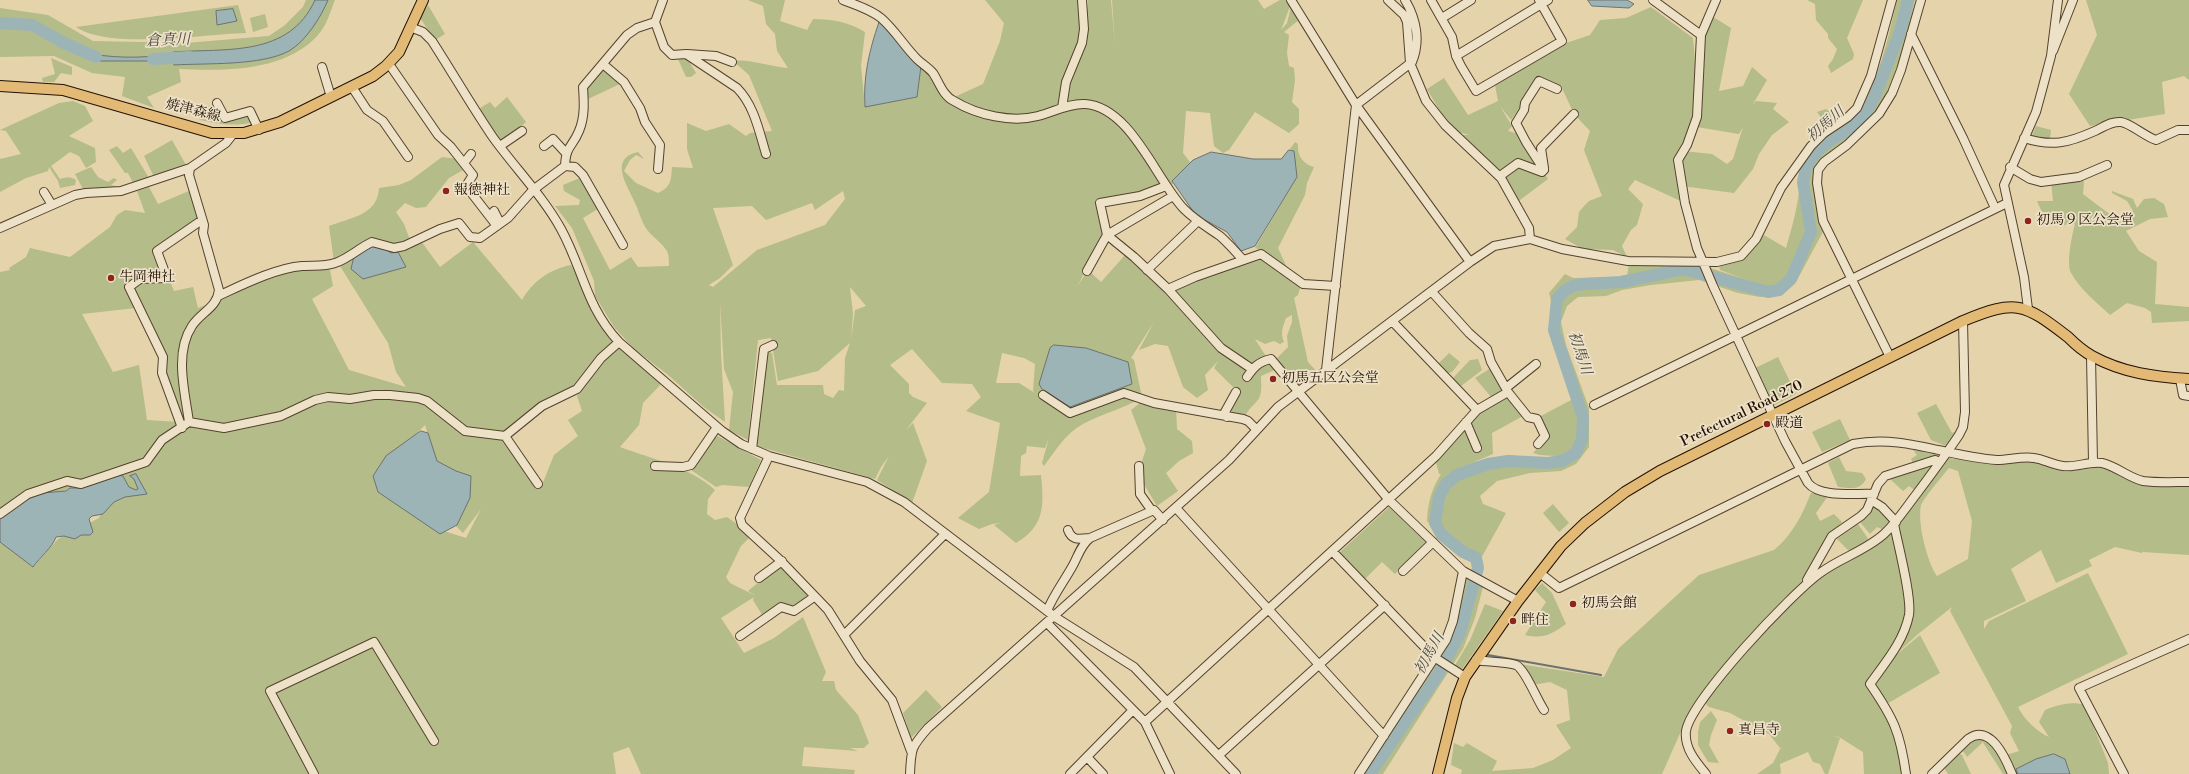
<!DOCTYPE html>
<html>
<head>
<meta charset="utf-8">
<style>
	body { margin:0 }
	canvas { display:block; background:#e4d3ab }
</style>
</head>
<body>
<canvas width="2189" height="774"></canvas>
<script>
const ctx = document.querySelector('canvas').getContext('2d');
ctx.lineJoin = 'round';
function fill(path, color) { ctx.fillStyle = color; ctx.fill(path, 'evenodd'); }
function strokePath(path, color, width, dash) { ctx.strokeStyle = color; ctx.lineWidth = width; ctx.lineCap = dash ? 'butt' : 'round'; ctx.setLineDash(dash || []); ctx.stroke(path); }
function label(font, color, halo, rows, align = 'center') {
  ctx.font = font + ' "Libre Bodoni","Noto Serif JP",serif'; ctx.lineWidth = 3.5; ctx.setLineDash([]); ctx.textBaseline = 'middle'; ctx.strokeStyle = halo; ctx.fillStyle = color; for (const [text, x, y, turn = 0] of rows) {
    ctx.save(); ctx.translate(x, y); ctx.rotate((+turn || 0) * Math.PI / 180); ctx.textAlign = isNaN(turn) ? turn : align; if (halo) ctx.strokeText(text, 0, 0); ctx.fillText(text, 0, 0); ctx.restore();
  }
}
const green = new Path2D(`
	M306 0H335C330 12 327 25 318 35 285 72 224 71 179 69L181 82 147 97 154 108 122 96 125 77 92 73 54 56 0 57V8L48 15 93 41 186 43 269 36 285 25 303 7Z
	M748 0H785L780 21 807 30 813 19C833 19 848 22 865 32L861 66 865 107 917 97 921 66 933 73 950 99 983 84 1000 41 1004 23 985 0H1079V41L1064 75 1062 108 1086 104 1128 129 1127 123 1086 102H1067L1070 86 1086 39 1088 0H1111L1115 45 1112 0H1258L1264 9 1280 0H1287L1291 4 1281 30 1287 23 1291 7 1300 19 1284 32 1289 35 1287 53 1289 66 1294 68 1295 80 1292 102 1299 109V124L1289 133 1255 112 1229 150 1223 153 1214 146 1210 113 1186 111 1183 153 1190 162 1172 185 1156 169 1164 185 1135 195 1097 201 1105 234 1077 287 1088 270 1101 282 1126 254 1166 290 1169 297 1168 289 1261 254 1301 285 1298 295 1294 298 1308 362 1318 373 1296 388 1276 359 1288 347 1287 336 1292 322V315L1286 318C1283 326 1280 333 1284 342L1280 344 1274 341 1265 344 1255 339 1267 358 1265 362 1277 369 1261 376C1261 383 1263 395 1257 401 1252 407 1248 409 1245 417L1229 414 1239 393 1214 368 1218 361 1205 375 1208 390 1197 398 1183 387 1168 346 1155 344 1139 350 1154 322 1131 358 1134 360 1142 397C1122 410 1103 413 1083 424 1066 433 1055 451 1044 466L1042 463 1049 438 1045 448 1027 446 1026 453 1021 456 1020 476 1041 475C1044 505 1045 526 1016 543L994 525 1001 523 992 524 979 529 958 518 989 492 1000 423 966 411 981 397 972 384 942 383 912 349 890 365 909 384V393L913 397 927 403 906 430 913 423 927 461 912 503 877 480 889 456 881 467 875 479 756 446 767 351 772 353 777 385H823L824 394 833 398 839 390 844 391 845 358 850 343 818 371 778 381 771 338 758 340 748 440 729 430 733 392 724 369 720 302 721 353 725 422 705 408 667 374 633 348 614 327 595 296 594 281 572 228 555 206 579 205 580 200 564 191 563 185 582 177 601 207 583 218 610 270 631 257 638 267 669 266C669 262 669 255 667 251 662 243 654 238 648 231 642 224 639 211 635 203 629 187 607 159 638 152L644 159 636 155 630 160 624 171 636 183 658 193C671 187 671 181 672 167L693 168 687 149V123L706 131 729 124 746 136 750 133 772 131 749 75 733 61C746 58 773 67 788 68L777 51 775 34 766 24 763 6ZM843 191 845 199 825 225 757 250 713 287 709 285 720 278 733 265 713 208 752 206 766 220 812 203 815 210ZM850 287 866 306 855 310 851 340 853 314ZM1002 353 1024 358 1035 364 1033 391 1035 393 1019 383H996Z
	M1807 0H1863L1847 38 1854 54 1853 59 1831 73 1828 66 1833 59 1837 49 1828 38V34L1816 20 1815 4Z
	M1897 0H1915L1904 49 1880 109 1818 170 1824 230 1796 282 1782 295 1760 297 1738 293 1699 280 1651 285 1622 290 1606 296 1578 297 1567 306 1561 322 1566 345 1589 408V447L1576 464 1561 471 1530 473 1497 481 1480 496 1483 504 1506 513 1479 562 1449 545 1427 521C1428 503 1431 490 1441 474H1439L1436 462 1486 406 1508 396 1523 416 1492 433 1493 454 1474 462 1509 455 1552 460 1550 470 1556 456 1540 455 1533 453 1548 436 1539 417 1573 399 1551 340 1552 304 1549 293 1565 274 1573 278 1627 277 1629 263 1698 264 1744 279 1720 270 1719 265 1746 255 1764 235 1786 248C1796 214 1801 194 1801 158 1824 138 1849 118 1866 93 1883 68 1890 29 1897 0Z
	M2086 0H2189V80L2184 76 2162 82 2165 114 2090 126 2069 94 2097 35Z
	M238 5 246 33C204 34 110 50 76 27Z
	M428 5 445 34 435 40 420 18Z
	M1651 7 1693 38 1698 98 1701 35 1710 15 1731 28 1719 91 1743 86 1752 67 1767 80 1753 104 1756 101 1777 103 1773 109 1789 122 1772 135 1759 154 1753 169 1734 193 1682 186 1685 203 1635 180 1628 189 1643 204 1637 225 1631 230 1622 246 1627 257 1613 250 1583 249 1565 239 1577 227 1579 212 1584 206 1589 201 1602 196 1584 150 1590 131 1574 114 1561 86 1539 81 1511 120 1500 106 1512 126 1508 131 1519 134 1548 179 1516 203 1501 178 1456 135H1469L1451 130 1427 89 1444 78 1468 115 1498 101 1495 85 1563 44 1590 35 1600 20 1626 18ZM1697 127 1739 134 1743 127 1733 159 1727 164 1712 154 1683 151Z
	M265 14 268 27 253 32 250 18Z
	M677 57 687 58 696 73 691 77H686Z
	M51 58 72 67V75L61 73 54 82H43L42 78 55 74Z
	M603 64 624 82 586 100 583 86Z
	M507 97 526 122 500 146 480 108 490 102 495 108Z
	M73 101 85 106 93 121 69 136 95 148 96 162 86 168 79 156 70 152 51 166 60 179C67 177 70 176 76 180L75 185 60 188 58 181 49 167 48 171 26 178 0 192V159L21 154 6 131 0 130 59 103Z
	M215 104 223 118 249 114 254 122C234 127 219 124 200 120L196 110Z
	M1826 109 1829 111 1834 124 1820 133 1813 128 1823 120 1817 112Z
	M2036 126 2051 130 2050 140 2031 138Z
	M172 140 186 165 154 177 144 156Z
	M1295 142 1298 144C1297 156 1303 164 1314 167L1307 183 1305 195 1278 248 1289 272 1262 251 1255 248 1297 177 1294 152 1290 149Z
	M117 146 123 153 131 148 149 178 133 183 128 173H125L109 150Z
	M442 157 457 159 465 169 449 178 426 207 416 208 405 203 396 212 404 224 410 240 394 246 383 244 398 252 421 241 440 267 473 242 522 300C532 282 550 269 571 265L616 341 575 386 501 439 523 469 542 485 554 455 578 436 568 420 582 411 577 396 618 343 663 382 643 403 639 425 620 447C652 459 690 467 715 490L708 499 707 514 715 520 727 517 752 535 741 546 726 577 730 583 756 596 748 591 783 562 814 597 794 611 782 606 764 618 753 600 754 597 721 618 744 653 774 638 803 617 826 672 822 681H834L836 690 858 715 869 743 864 748H850L858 751 804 747 802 766 855 770 854 774H641L629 747 613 753 616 774H0V542L33 567 58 539 99 518 103 508 77 485 58 494 0 511V272L10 270 9 268 26 257 30 248 70 257 110 227 117 215 125 210 145 213 137 191 149 187 158 204 189 191 198 217 157 251 174 291 193 287 198 308 226 297 242 286 301 266 329 265 333 286 312 299 349 370 406 387 396 372 388 343 340 266 352 252 334 262 329 226C350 218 378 215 379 188L399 185 411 180ZM136 308 162 353V373L179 422 147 420 139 365 113 372 82 314ZM425 425 454 524 463 533 481 509 466 538 444 531 406 444Z
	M91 167 98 177 108 182 114 178 117 180 111 185 120 187C112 190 93 188 83 189L75 174Z
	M2082 179 2084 182 2083 194 2120 222 2133 211 2127 201 2112 193V191L2133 199 2137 208 2144 199 2154 198 2164 204 2168 217 2150 219 2126 231 2139 251 2157 262 2155 304 2189 307V321L2152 323 2151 312 2145 308 2127 303 2110 315C2096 302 2080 289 2071 273 2066 263 2072 235 2075 224L2066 225 2046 221 2037 201H2053L2051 181Z
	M1449 353 1460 362 1452 372 1448 373 1438 364Z
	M1778 357 1796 394 1769 408 1751 370Z
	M1478 359 1482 370 1461 386 1453 378 1470 360Z
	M1491 368 1504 391 1492 398 1475 378Z
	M1141 402 1176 407 1177 429 1192 441 1193 453 1179 461 1166 473 1178 491 1157 506 1142 481V461L1146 449 1131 410Z
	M1936 404 1952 433 1957 431 1946 446 1931 440 1917 413Z
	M1840 419 1850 440 1822 452 1812 432Z
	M714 434 761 460 749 487 722 485 716 487 688 468Z
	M1913 450 1936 452 1935 456 1913 463 1911 459 1917 455Z
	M1839 457 1846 471 1862 473 1866 479C1860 491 1850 488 1838 487L1828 463Z
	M1948 457 1953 459 1960 458 1996 464 2012 461 2048 463 2065 472 2107 466 2136 478 2189 482V555L2143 552 2144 550 2142 553 2115 547 2089 560 2092 566 2056 583 2041 550 2011 569 2026 601 1984 621V629L1989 621 2088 573 2128 654 2018 707C2023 718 2037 732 2049 737L2039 722 2045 710C2058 705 2071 701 2085 705L2108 763 2109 774H2003L1982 741V743L1967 757 1961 748 1981 735V741L1982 734 2003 756 2019 751 2010 733 2012 726 1950 611 1952 607 1918 634 1890 660 1920 635 1940 673 1885 705 1906 774H1864L1863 752 1839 737 1833 736 1840 738 1828 774H1825L1820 764 1813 762 1808 752 1780 764 1781 773 1779 774H1757L1773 763 1780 749 1782 747 1780 748 1769 734 1730 713 1709 707 1703 701 1682 729 1662 774H1461L1462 770 1451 765 1454 743 1463 747 1467 743 1497 761 1492 771 1533 768 1553 760 1571 748 1556 725 1570 720 1567 690 1550 682 1532 685 1519 664 1604 677 1618 649 1699 575 1774 550C1792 536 1803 513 1811 493L1828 496 1816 513 1820 521 1834 514 1842 522 1827 539 1806 583 1878 541ZM1949 468 1958 471 1972 521 1968 559 1937 576C1927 562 1917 522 1921 505 1923 499 1943 475 1949 468Z
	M1938 463 1916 491 1909 486 1903 491 1890 479 1906 471Z
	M1553 504 1569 523 1559 532 1543 513Z
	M1874 504 1890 518V522L1884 530 1877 527 1870 534 1860 522 1869 516Z
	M1389 507 1428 544 1395 574 1382 562 1364 580 1339 553Z
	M1858 524 1869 540 1850 552 1837 539Z
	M1466 573 1484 583 1475 618 1463 649 1383 774H1361L1387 738 1452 639 1458 618Z
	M1542 583 1552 593 1566 624C1550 635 1544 639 1525 635L1546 602 1535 590Z
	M1485 604 1503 611 1460 672 1454 667 1470 640Z
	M926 690 942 707 911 738 903 713Z
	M1711 711 1717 720 1711 735 1709 745 1719 763 1708 762 1698 745V732L1700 722Z
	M1957 752 1962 755 1971 774H1948L1944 768Z`);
const water = new Path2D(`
	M315 0H328C321 17 306 41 289 51 261 66 207 63 174 65L173 52C225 48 289 58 315 0Z
	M1588 0H1627L1634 4 1629 8 1592 6Z
	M233 9 237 21 217 25 216 11Z
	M879 22H882L921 66 917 97 865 107C863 77 869 51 879 22Z
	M81 52C109 58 140 59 169 54V61H99Z
	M1289 150 1294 151 1297 177 1255 246 1241 251 1227 232 1203 219 1193 211 1172 181 1193 160 1211 152 1253 159H1281Z
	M372 244H378L391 253 398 252 406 267 363 279 351 269 354 256Z
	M1054 345 1086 348 1128 362 1132 384 1070 407 1042 389 1039 384 1050 348Z
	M421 431 428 433 437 461 456 471 471 476 470 498 457 525 440 534 378 492 373 476 386 456Z
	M136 474 147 494 125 497 114 502 103 514 92 516 89 519 93 532 90 535H81L75 539 64 536 56 537C52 548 40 557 33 567L0 542V514L10 506 42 493 66 491 70 488H79L118 475 123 476 129 487 136 490 138 489 134 479 130 476Z
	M2054 754 2065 759 2070 774H2018L2016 769 2036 759Z`);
const stream = new Path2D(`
	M1488 655 1601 675`);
const river = new Path2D(`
	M0 23 32 25 64 43 96 57
	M153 59 190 57
	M1370 774 1439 673 1460 633 1478 568 1476 558 1463 552 1441 534 1435 523 1439 497 1446 484 1457 475 1488 464 1508 461 1548 463 1562 461 1576 453 1582 439 1583 417 1554 330 1557 299 1564 291 1573 286 1583 284 1621 282 1684 269 1768 292 1779 290 1791 279 1811 232 1803 182 1806 168 1813 156 1824 145 1853 127 1866 112 1875 96 1900 32 1908 0`);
const minor = new Path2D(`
	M663 0 655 22 664 47 672 55 686 54 737 88C754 105 759 131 766 154
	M843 0C856 5 870 9 881 18 895 30 904 46 917 59 922 64 928 67 933 73 939 82 943 96 954 101 977 115 1012 123 1038 116 1054 112 1069 103 1085 104 1131 107 1156 180 1184 209 1195 220 1207 227 1220 236 1228 243 1236 252 1243 260
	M1291 0 1356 105 1470 262
	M1388 0 1404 15 1407 22 1410 63 1426 101 1445 125 1501 178 1529 228 1530 239
	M1431 0 1452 37 1456 56 1461 66 1476 91 1562 41 1539 0
	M1653 0 1701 35
	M1716 0 1701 35 1697 117 1687 145 1678 160 1685 203 1697 248 1713 286 1785 441 1808 483C1820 498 1855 493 1874 494
	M1442 18 1471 0
	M410 27 423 32 432 41C452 72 471 105 492 136 514 167 543 196 561 229 583 269 586 307 619 342L722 431 741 444 769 456 867 482 904 502 1055 617 1134 667 1236 774
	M1911 34 1963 138 1995 208
	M2053 51 2073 0
	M687 54 716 56 732 62
	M1456 56 1548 0
	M389 64 438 135 451 147 473 175 466 186 497 226
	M603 64 624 82 640 108 645 122 660 145 658 169
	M322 67 331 97
	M352 87 367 110 383 121 408 157
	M217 103 225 118 250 111 259 130
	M1062 108 1066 82 1082 43 1084 29 1082 0
	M2024 138C2052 147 2068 143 2095 131 2104 127 2111 121 2121 122 2130 123 2146 137 2156 140L2178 130H2189
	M500 146 522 131
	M544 146 553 139 565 152
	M464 163 471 154
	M565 166C566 145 572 148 579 131 585 117 584 102 583 87L627 35 637 28 655 22
	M2010 167 2030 179 2041 182 2079 177 2107 165
	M1544 168 1541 148 1574 114
	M1500 176 1518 163 1542 172 1544 170 1526 142 1516 123 1524 110 1525 103 1539 81 1557 89
	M1166 186 1140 196 1100 203 1107 235 1134 257 1168 289 1195 277 1261 254 1303 284 1336 286
	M44 192 52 205
	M494 211 500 223
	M0 228 75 195 86 193 121 191 190 168
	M1147 270 1197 222
	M1087 271 1107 235 1173 196
	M1168 289 1221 348 1252 369
	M218 296C242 285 276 268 302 266 313 265 324 267 335 263 348 259 359 248 372 242L394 248 404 246 440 229 459 223 470 237 480 238 508 218 533 190 565 166 575 167 583 175 623 245
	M2028 309 2024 277 2004 185 2036 112 2042 90 2051 56 2058 0
	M1392 321 1477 410
	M2091 356 2093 462
	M1890 357 1823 221 1817 183 1818 170 1824 162 1847 145 1879 114 1892 93 1901 70 1921 0
	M1326 370 1356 105 1412 62C1421 41 1416 18 1405 0
	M1247 377C1254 367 1258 362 1271 359L1389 500 1463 571 1518 601
	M2180 379 2183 395 2189 396
	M1506 388 1536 364
	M1508 392 1528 417 1537 419 1545 436 1538 444
	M1043 395 1070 413 1124 393 1154 403 1243 419 1248 421 1256 429
	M1594 405 2007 203
	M1227 417 1225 412 1236 392
	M189 422C185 392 174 353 192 326 201 312 217 308 219 290L203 233 204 225 189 175 190 168 226 143 233 134
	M1466 422 1477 448
	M182 428 162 373 163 357 129 287 140 279 167 278 157 251 202 220
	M505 436 538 484
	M752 449 764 349 773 345
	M769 456 740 518 742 525 780 560 828 610 860 661 892 700 911 751
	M655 466 683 467 691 465 717 427
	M1139 466 1140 494 1152 511
	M1871 500 1882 507 1896 522
	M1176 508 1384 736
	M0 514 28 494 67 481 81 484 146 462 162 440 189 422 224 428 281 416 315 400 328 397 350 399 374 395H390L418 398 427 401 465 431 505 436 542 406 577 389 601 358 619 342
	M1894 524C1898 545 1912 597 1909 615 1904 641 1885 663 1870 684 1894 719 1900 732 1906 774
	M1068 530C1072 541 1079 539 1090 538
	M1333 552 1434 657 1465 677
	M1403 571 1433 542
	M1540 573 1559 588 1853 444C1904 434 1947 457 1997 460 2009 460 2022 456 2034 458 2043 459 2053 465 2063 466 2076 468 2088 461 2102 463 2116 466 2129 478 2143 481 2158 483 2174 482 2189 482
	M759 578 782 561
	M1807 580 1832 536 1861 516 1867 510 1878 484 1885 476 1935 460 1940 462
	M1047 611C1054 594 1063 583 1072 567 1078 557 1080 546 1090 538L1154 510 1163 520
	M1047 623 1145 722 1170 774
	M844 635 945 534
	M740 636 781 607 794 611 814 597
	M1476 660C1487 662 1508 662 1516 665 1525 669 1537 700 1544 710
	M1145 722 1436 456 1477 410 1508 392 1491 362 1487 349 1469 333 1432 292
	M1219 755 1385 605
	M1087 757 1103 774
	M314 774 270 691 374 642 434 741
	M910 774C911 749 911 747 928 728L1229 460 1278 407 1470 262 1494 246 1530 239 1562 249 1628 261 1717 262 1741 256 1756 239 1781 188 1811 146 1824 133 1848 117 1857 108 1871 76 1892 0
	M1070 774 1133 710
	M1359 774 1446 640 1453 621 1463 571
	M1706 774C1696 762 1684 748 1686 731 1691 700 1791 594 1820 573 1840 558 1865 551 1884 534 1896 523 1905 509 1915 496 1930 476 1945 456 1959 435L1963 427 1965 412 1963 321
	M1932 774 1968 739C1990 723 2005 757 2012 774
	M2124 774 2079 688 2189 639`);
const major = new Path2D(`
	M0 86 63 90 212 133H244L280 122 373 76 386 66 399 52 423 0
	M1438 774 1457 698 1465 677 1518 601 1561 546 1585 523 1625 492 1660 471 1963 321C2016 299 2024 303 2068 337 2075 344 2083 351 2092 356 2123 373 2155 377 2189 379`);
const markers = [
	[446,191,4,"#8f2418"],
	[2028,221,4,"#8f2418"],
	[111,278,4,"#8f2418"],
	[1273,379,4,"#8f2418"],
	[1767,424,4,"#8f2418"],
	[1573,604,4,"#8f2418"],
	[1513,621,4,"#8f2418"],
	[1730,731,4,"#8f2418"]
];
const streetNames = [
	["焼津森線",193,111,14],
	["Prefectural Road 270",1742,414,-26]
];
const poiNames = [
	["報徳神社",454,191],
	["初馬９区公会堂",2036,221],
	["牛岡神社",119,278],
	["初馬五区公会堂",1281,379],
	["殿道",1775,424],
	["初馬会館",1581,604],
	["畔住",1521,621],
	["真昌寺",1738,731]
];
const waterNames = [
	["倉真川",168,41,-2],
	["初馬川",1826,125,-41],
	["初馬川",1579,353,72],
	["初馬川",1430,654,-61]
];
fill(green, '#b4bc89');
fill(water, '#9db4b6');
strokePath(water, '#6d736f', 1);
strokePath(stream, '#6d736f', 2);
strokePath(river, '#9db4b6', 12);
strokePath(minor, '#55422e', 10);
strokePath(major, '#251205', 12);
strokePath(minor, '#ede2c8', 8);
strokePath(major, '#e2ba76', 10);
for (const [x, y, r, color] of markers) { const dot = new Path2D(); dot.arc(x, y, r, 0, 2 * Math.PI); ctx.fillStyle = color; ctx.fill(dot); strokePath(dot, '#ede2c8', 1.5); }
label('14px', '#251205', '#ede2c8', streetNames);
label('14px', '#251205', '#ede2c8', poiNames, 'left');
label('italic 15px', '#4f4b43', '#ede2c8', waterNames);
</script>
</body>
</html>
